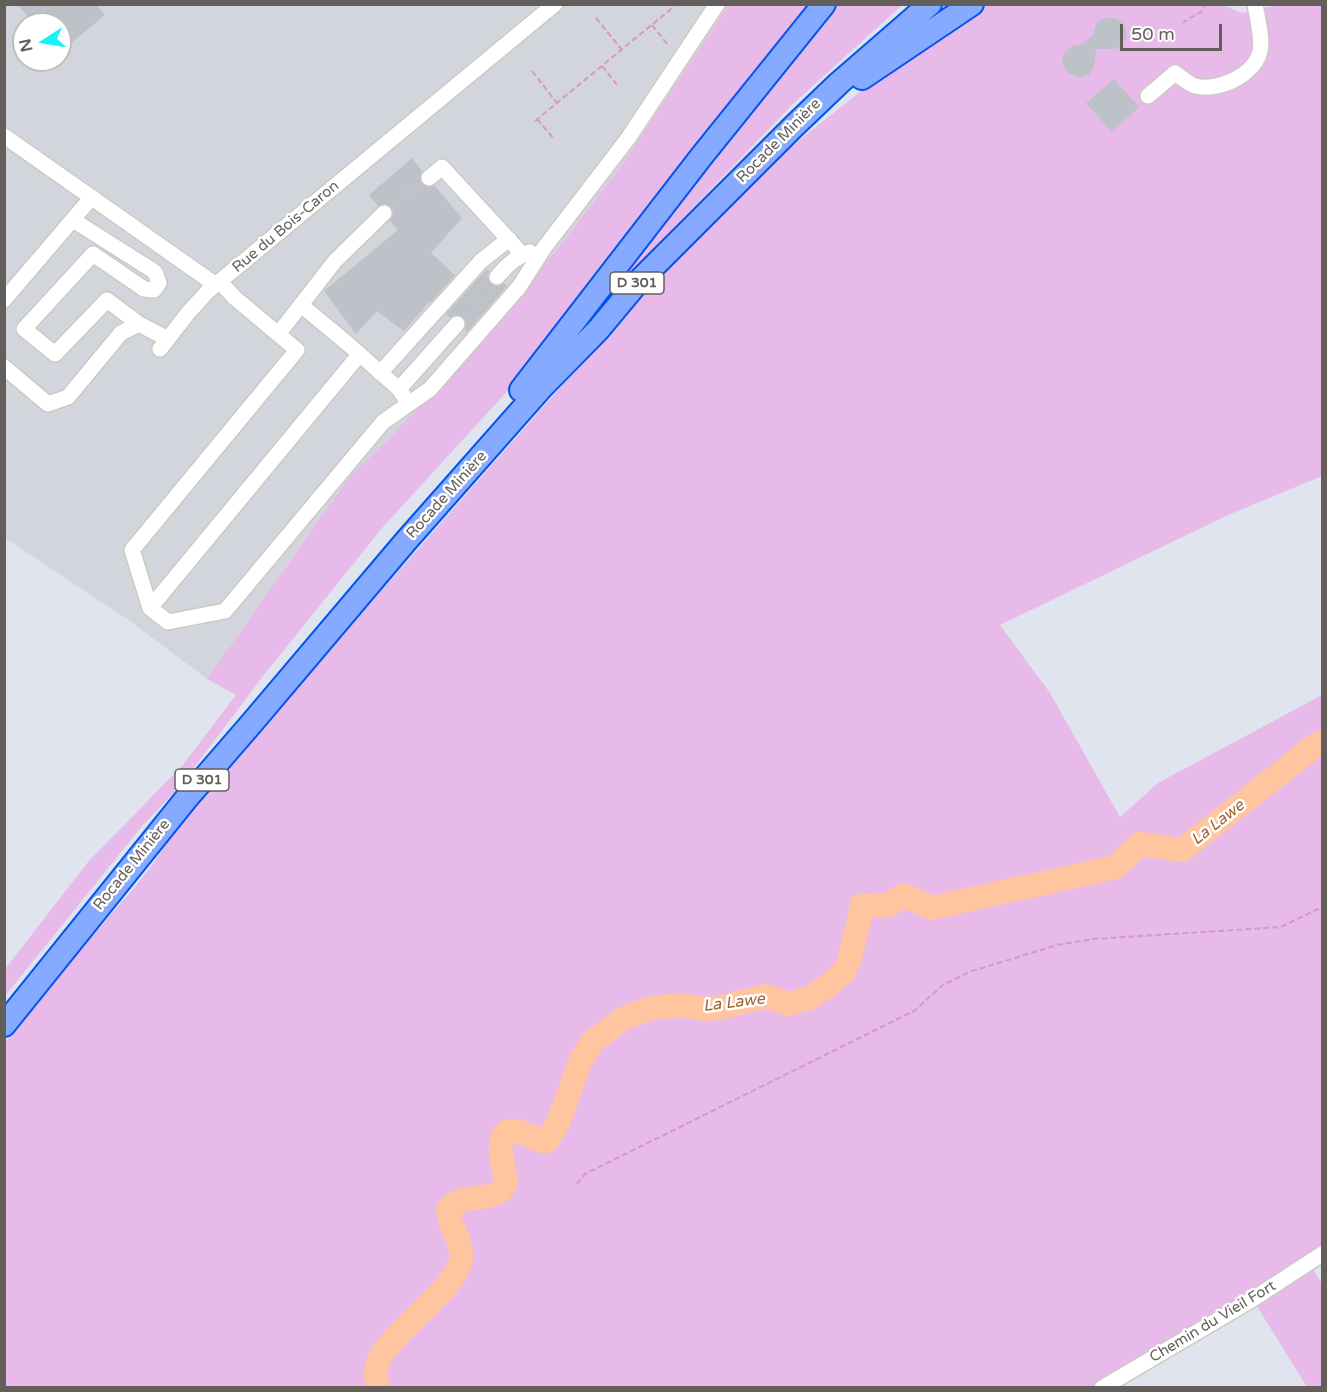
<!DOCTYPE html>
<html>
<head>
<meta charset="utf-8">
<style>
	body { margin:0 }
	#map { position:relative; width:1327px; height:1392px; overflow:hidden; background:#e0e4ee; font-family:"Varela Round",sans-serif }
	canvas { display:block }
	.frame { position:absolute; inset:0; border:6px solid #635e59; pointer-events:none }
	.north { position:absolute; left:12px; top:12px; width:60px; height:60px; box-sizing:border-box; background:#fff; border:2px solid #c1bfbd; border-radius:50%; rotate:258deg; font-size:16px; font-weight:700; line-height:24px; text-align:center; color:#635e59 }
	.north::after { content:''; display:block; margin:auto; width:21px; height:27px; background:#1af2fa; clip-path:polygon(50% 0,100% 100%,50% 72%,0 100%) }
	.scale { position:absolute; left:1120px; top:24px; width:102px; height:27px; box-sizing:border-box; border:3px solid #635e59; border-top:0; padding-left:8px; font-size:18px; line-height:21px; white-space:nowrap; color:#635e59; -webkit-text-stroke:4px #fff; paint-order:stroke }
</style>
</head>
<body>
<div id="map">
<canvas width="1327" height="1392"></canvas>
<div class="frame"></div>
<div class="north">N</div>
<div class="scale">50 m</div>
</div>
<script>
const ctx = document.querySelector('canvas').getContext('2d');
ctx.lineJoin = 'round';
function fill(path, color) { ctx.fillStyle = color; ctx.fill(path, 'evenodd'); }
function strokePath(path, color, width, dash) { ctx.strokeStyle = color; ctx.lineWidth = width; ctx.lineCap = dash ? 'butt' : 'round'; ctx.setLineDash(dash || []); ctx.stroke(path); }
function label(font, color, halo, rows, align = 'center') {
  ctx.font = font + ' "Varela Round",sans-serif'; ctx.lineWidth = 5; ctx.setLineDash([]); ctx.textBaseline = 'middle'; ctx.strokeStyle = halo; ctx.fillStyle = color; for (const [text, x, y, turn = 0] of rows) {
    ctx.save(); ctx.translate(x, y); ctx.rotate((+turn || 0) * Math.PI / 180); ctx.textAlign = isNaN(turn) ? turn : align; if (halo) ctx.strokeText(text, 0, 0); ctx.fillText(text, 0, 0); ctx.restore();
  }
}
const industrial = new Path2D(`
	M4 5H728L618 170 560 246 459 361 390 438 350 476 207 679 127 619 5 538ZM24 24H60V60H24Z`);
const green = new Path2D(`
	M1219 4 1242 13 1278 5H1322V476L1226 516 1000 625 1050 693 1120 817 1158 783 1322 695V1254L1309 1262 1322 1284V1387H1307L1253 1300 1102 1387 5 1388V1043L62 971 135 887 153 864 175 830 232 763 243 752 298 686 542 408 674 262 763 169 885 72 939 5Z
	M728 5H902L793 104 575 330 512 386 383 527 263 676 181 785 143 825 5 996V969L88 862 182 766 236 695 207 679 350 476 390 438 459 361 560 246 618 170Z`);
const river = new Path2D(`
	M377 1388C377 1380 375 1371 377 1364 390 1331 457 1290 461 1259 463 1240 449 1227 448 1210 463 1190 489 1204 502 1189 513 1178 491 1152 506 1132L518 1131 543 1141H547L558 1123 580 1062 592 1042 624 1018 652 1008 682 1005 706 1009 718 1008 766 996 789 1004 809 998 825 988 843 973 849 961 860 917 861 906 888 905 904 895 931 908 1116 867 1139 844 1182 850 1316 745 1322 742`);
const building = new Path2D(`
	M17 4H96L105 15 60 52V24H34Z
	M1110 17 1119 20 1126 28 1127 36 1122 45 1115 49H1096L1095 63 1090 74 1079 78 1068 73 1062 62 1064 53 1072 46 1083 44 1093 35 1096 24 1100 20Z
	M1114 79 1139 107 1112 132 1086 103Z
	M412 158 422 171 420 175 421 184 426 187 435 186 462 218 431 253 455 275 431 302 430 301 404 331 377 311 356 334 324 291 398 230 390 221 393 215 391 207 386 204 378 206 369 195Z
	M487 269 490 271 487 276 490 284 496 287 504 283 507 286 467 332 465 330 466 322 463 316 455 315 450 318 446 314Z`);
const minorTunnel = new Path2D(`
	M384 213 429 178
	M457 324 497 277`);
const path = new Path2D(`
	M596 18 622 50
	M1182 23 1201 12 1206 4
	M652 25 668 45
	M602 66 618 86
	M532 71 557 103
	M537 119 554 139
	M535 121 677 4
	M577 1184 585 1174 914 1011 943 985 969 972 1057 945 1094 939 1281 927 1322 907`);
const minor = new Path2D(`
	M1148 96 1175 73C1181 77 1189 84 1195 86 1218 92 1255 75 1260 51 1263 40 1257 17 1255 4
	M4 136 216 285
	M429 178 442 167 522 254
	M73 220 155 272 159 283 154 290 144 289 93 254 24 329 55 354 107 300 139 324
	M497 277C506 266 516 256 530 252
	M220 282 235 298 297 350 132 550 150 608 168 622 225 611 383 422 430 389 519 287 544 248 629 137 717 4
	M4 300 92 197
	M301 305 348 344 399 389 408 403
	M279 333 335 261 384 213
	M160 349 188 313 208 291 555 4
	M4 367 48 404 68 397 121 333 139 324 168 339
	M380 373 481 261 509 239
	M399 389 457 324
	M150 608 359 355
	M1102 1388 1253 1299 1322 1254`);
const highway = new Path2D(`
	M862 78 972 4
	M521 390 701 157 824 4
	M4 1025 186 799 251 724 406 541 542 387 598 330 638 282 792 128 839 83 930 4`);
const shields = [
	[637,283,54],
	[202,780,54]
];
const shieldNames = [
	["D 301",637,283],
	["D 301",202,780]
];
const streetNames = [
	["Rocade Minière",779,141,-45],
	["Rue du Bois-Caron",286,227,-40],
	["Rocade Minière",447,495,-48],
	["Rocade Minière",132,865,-51],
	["Chemin du Vieil Fort",1213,1322,-31]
];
const waterNames = [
	["La Lawe",1218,823,-38],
	["La Lawe",734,1003,-7]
];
fill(industrial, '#d3d5dc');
fill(green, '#e7bae9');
strokePath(river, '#ffc59f', 24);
fill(building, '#bdc1c8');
strokePath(minorTunnel, '#c1c2c9', 15, [15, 8]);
strokePath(minor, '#cdcac5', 18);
strokePath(highway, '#0054ee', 26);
strokePath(path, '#d598c7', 2, [6, 3]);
strokePath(minor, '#fff', 15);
strokePath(highway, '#86aaff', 22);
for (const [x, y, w] of shields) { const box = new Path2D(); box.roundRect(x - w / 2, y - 11, w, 22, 4.5); ctx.fillStyle = '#fff'; ctx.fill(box); strokePath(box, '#635e59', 1.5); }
label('bold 14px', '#635e59', null, shieldNames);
label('15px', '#635e59', '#fff', streetNames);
label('italic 16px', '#9f632d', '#fff', waterNames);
</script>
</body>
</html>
